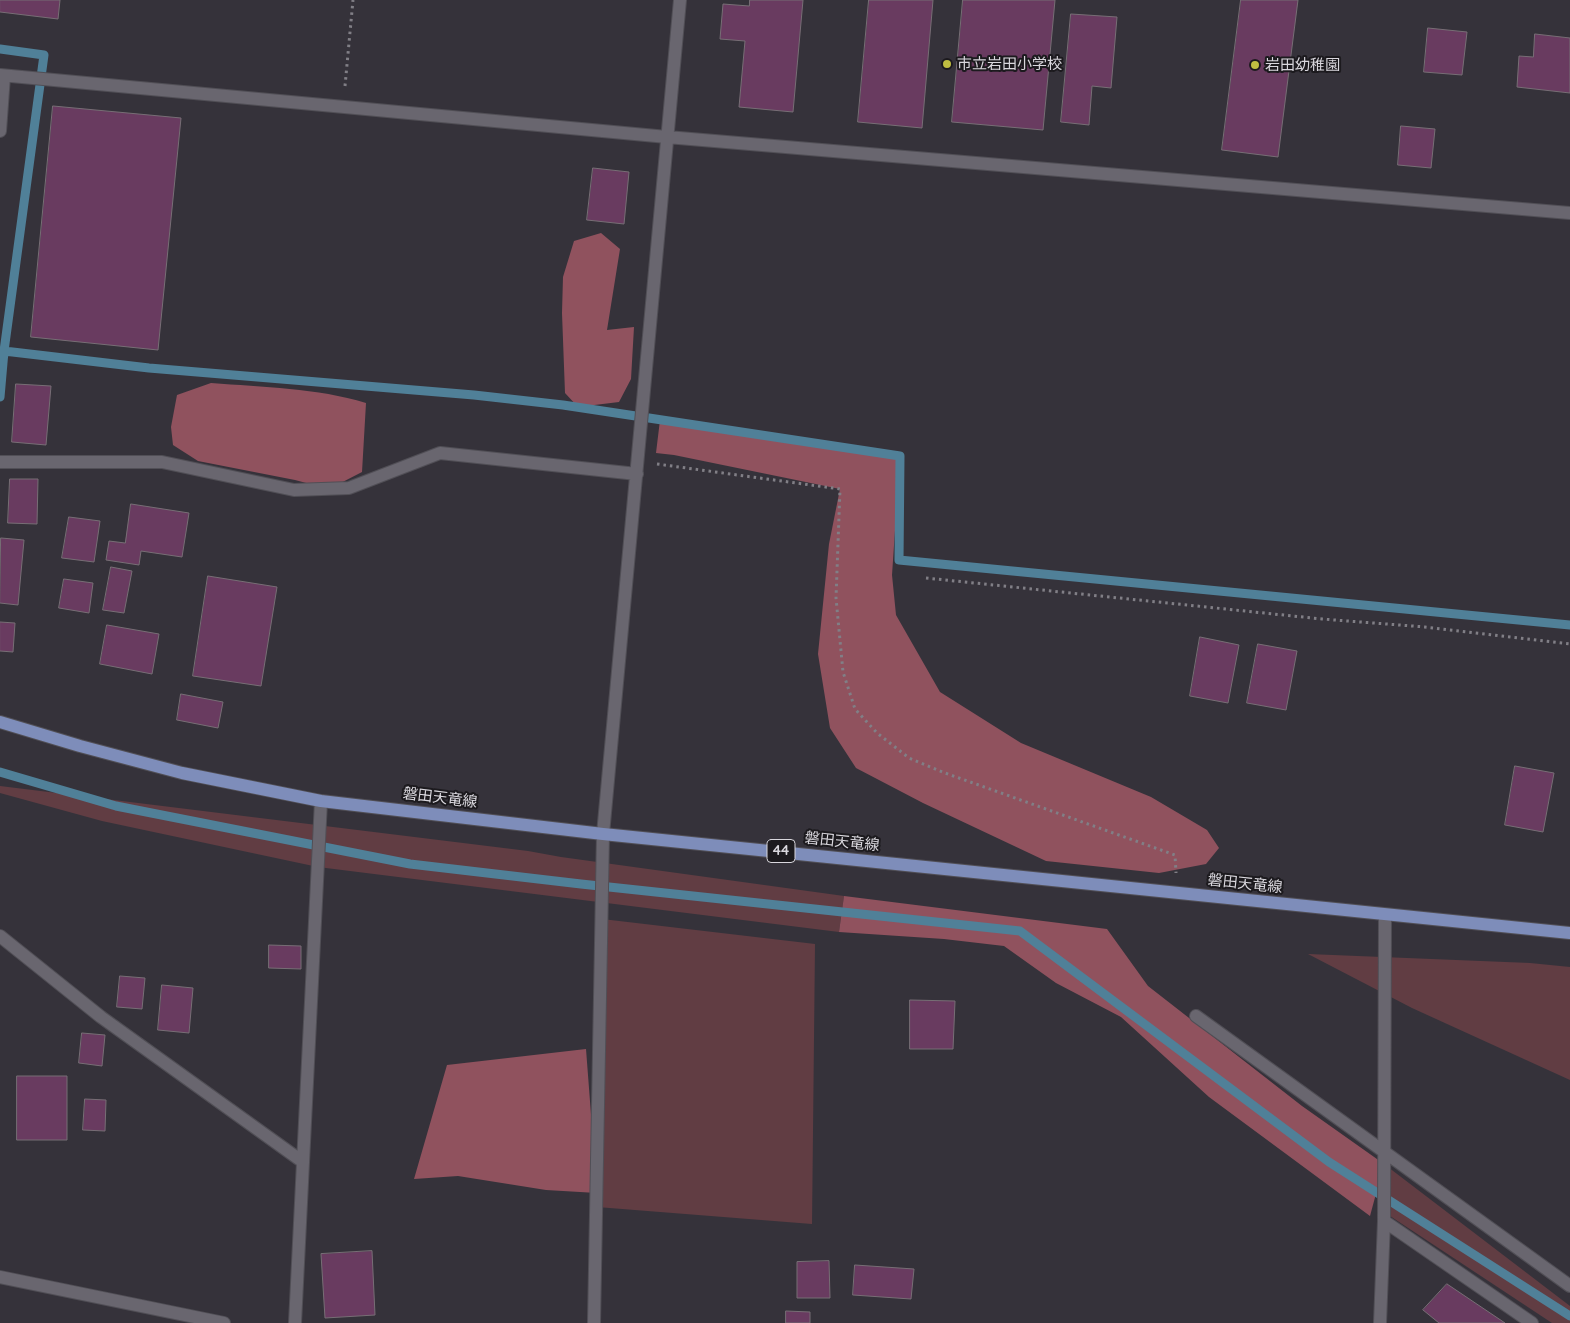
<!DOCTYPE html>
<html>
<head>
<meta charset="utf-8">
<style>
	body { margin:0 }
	canvas { display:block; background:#35323a }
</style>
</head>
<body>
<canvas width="1570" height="1323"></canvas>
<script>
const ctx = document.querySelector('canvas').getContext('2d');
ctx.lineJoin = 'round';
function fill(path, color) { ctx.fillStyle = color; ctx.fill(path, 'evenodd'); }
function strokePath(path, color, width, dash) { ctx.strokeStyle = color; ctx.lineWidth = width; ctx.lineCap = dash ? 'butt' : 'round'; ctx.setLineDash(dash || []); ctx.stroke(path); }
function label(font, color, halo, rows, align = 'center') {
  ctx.font = font + ' Quicksand,"Noto Sans JP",sans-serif'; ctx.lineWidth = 4; ctx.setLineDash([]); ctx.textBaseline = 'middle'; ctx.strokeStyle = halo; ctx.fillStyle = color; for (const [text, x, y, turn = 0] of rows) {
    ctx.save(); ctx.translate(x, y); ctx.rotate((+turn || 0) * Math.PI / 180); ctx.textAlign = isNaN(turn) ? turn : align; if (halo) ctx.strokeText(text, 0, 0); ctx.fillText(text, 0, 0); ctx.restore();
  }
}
const green = new Path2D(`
	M0 786 528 851 561 857 844 896 839 932 318 867 102 821 0 793Z
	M602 919 815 944 812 1224 597 1207Z
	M1308 954 1530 963 1570 967V1080L1412 1008Z
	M1384 1164 1570 1306V1323H1552L1384 1212Z`);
const forest = new Path2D(`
	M601 233 620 249 607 330 634 327 631 379 619 402 578 407 565 393 562 313 563 277 574 241Z
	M211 383C263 387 317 388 366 403L362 472 329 489 295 480 198 461 173 445 171 427 177 395Z
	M660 420 900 456 892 575 896 615 940 692 1021 743 1151 797 1207 830 1219 848 1206 864 1159 873 1046 861 923 803 856 768 830 728 818 654 829 544 840 489 674 455 656 453Z
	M844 896 1107 929 1148 986 1302 1106 1384 1164 1370 1216 1209 1097 1121 1017 1056 983 1004 946 944 939 839 932Z
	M586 1049 597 1193 546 1190 458 1176 414 1179 447 1065Z`);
const stream = new Path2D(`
	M0 49 44 55 4 351 0 397
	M4 351 149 368 474 395 563 405 900 456 899 560 1570 625
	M0 772 116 806 410 864 581 884 1020 931 1329 1162 1570 1316`);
const building = new Path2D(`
	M0 0H60L58 19 0 12Z
	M750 0H803L793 112 739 107 745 41 720 39 723 4 749 6Z
	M869 0H933L922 128 858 122Z
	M963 0H1055L1043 130 952 122Z
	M1241 0H1298L1278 157 1222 150Z
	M1071 14 1117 17 1111 88 1092 86 1089 125 1061 122Z
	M1428 28 1467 32 1462 75 1424 72Z
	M1535 34 1570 38V93L1517 87 1519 56 1533 57Z
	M53 106 181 118 158 350 31 337Z
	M1401 126 1435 129 1431 168 1398 165Z
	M593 168 629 172 624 224 587 220Z
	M16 384 51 386 46 445 12 442Z
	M10 479H38L37 524 8 523Z
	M131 504 189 513 182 557 141 551 139 565 106 560 109 541 125 543Z
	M69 517 100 521 94 562 62 558Z
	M1 538 24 540 18 605 0 603Z
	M111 567 132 571 124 613 103 610Z
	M208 576 277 587 261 686 193 676Z
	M64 579 93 583 89 613 59 608Z
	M0 622 15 623 13 652 0 651Z
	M107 625 159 634 152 674 100 664Z
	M1200 637 1239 645 1228 703 1190 696Z
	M1258 644 1297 651 1286 710 1247 703Z
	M181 694 223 702 218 728 177 720Z
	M1515 766 1554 773 1543 832 1505 825Z
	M269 945 301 946V969L269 968Z
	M120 976 145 978 142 1009 117 1007Z
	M162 985 193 988 189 1033 158 1030Z
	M910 1000 955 1001 953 1049H910Z
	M82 1033 105 1035 102 1066 79 1063Z
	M17 1076H67V1140H17Z
	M85 1099 106 1100 105 1131 83 1130Z
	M372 1251 375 1315 325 1318 321 1254Z
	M829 1261 830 1298H797V1262Z
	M855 1265 914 1269 911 1299 853 1295Z
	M1447 1284 1505 1323H1439L1423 1310Z
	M786 1311 810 1312V1323H786Z`);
const path = new Path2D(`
	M345 86 353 0
	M657 464 840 489 836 598 843 672 855 709 877 733 909 758 945 773 1175 855 1176 873
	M926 578 1322 619 1425 627 1570 644`);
const street = new Path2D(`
	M0 75 667 137 1570 213
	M0 131 4 76
	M0 462H162L294 490 349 488 440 453 637 474
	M0 936 101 1017 303 1162
	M1196 1016 1570 1286
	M1384 1221 1532 1323
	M0 1277 224 1323
	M295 1323 321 801
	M594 1323 603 834 680 0
	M1380 1323 1384 1221 1385 915`);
const primary = new Path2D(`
	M0 722 80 746 182 773 321 801 603 834 1570 933`);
const markers = [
	[947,64,5,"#c0be41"],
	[1255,65,5,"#c0be41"]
];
const shields = [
	[781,851,28]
];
const shieldNames = [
	["44",781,851]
];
const poiNames = [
	["市立岩田小学校",957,64],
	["岩田幼稚園",1265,65]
];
const streetNames = [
	["磐田天竜線",440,798,7],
	["磐田天竜線",842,842,6],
	["磐田天竜線",1245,884,6]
];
fill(green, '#613d43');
fill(forest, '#90525e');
strokePath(stream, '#508098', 9);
fill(building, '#693b60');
strokePath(building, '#776e75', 1);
strokePath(street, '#514f56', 14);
strokePath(primary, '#514f56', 14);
strokePath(path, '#817f86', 3, [2.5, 4]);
strokePath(street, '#69666f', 12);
strokePath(primary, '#7e8dba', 12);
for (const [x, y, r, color] of markers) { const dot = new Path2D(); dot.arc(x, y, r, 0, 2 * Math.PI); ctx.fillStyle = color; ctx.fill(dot); strokePath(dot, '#1c1a1e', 2); }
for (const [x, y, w] of shields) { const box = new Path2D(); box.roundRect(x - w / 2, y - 11.5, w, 23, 4); ctx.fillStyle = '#1c1a1e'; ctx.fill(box); strokePath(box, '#d9d7dd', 1); }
label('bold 14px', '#d9d7dd', null, shieldNames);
label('15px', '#d9d7dd', '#1c1a1e', poiNames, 'left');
label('15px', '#d9d7dd', '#1c1a1e', streetNames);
</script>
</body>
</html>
